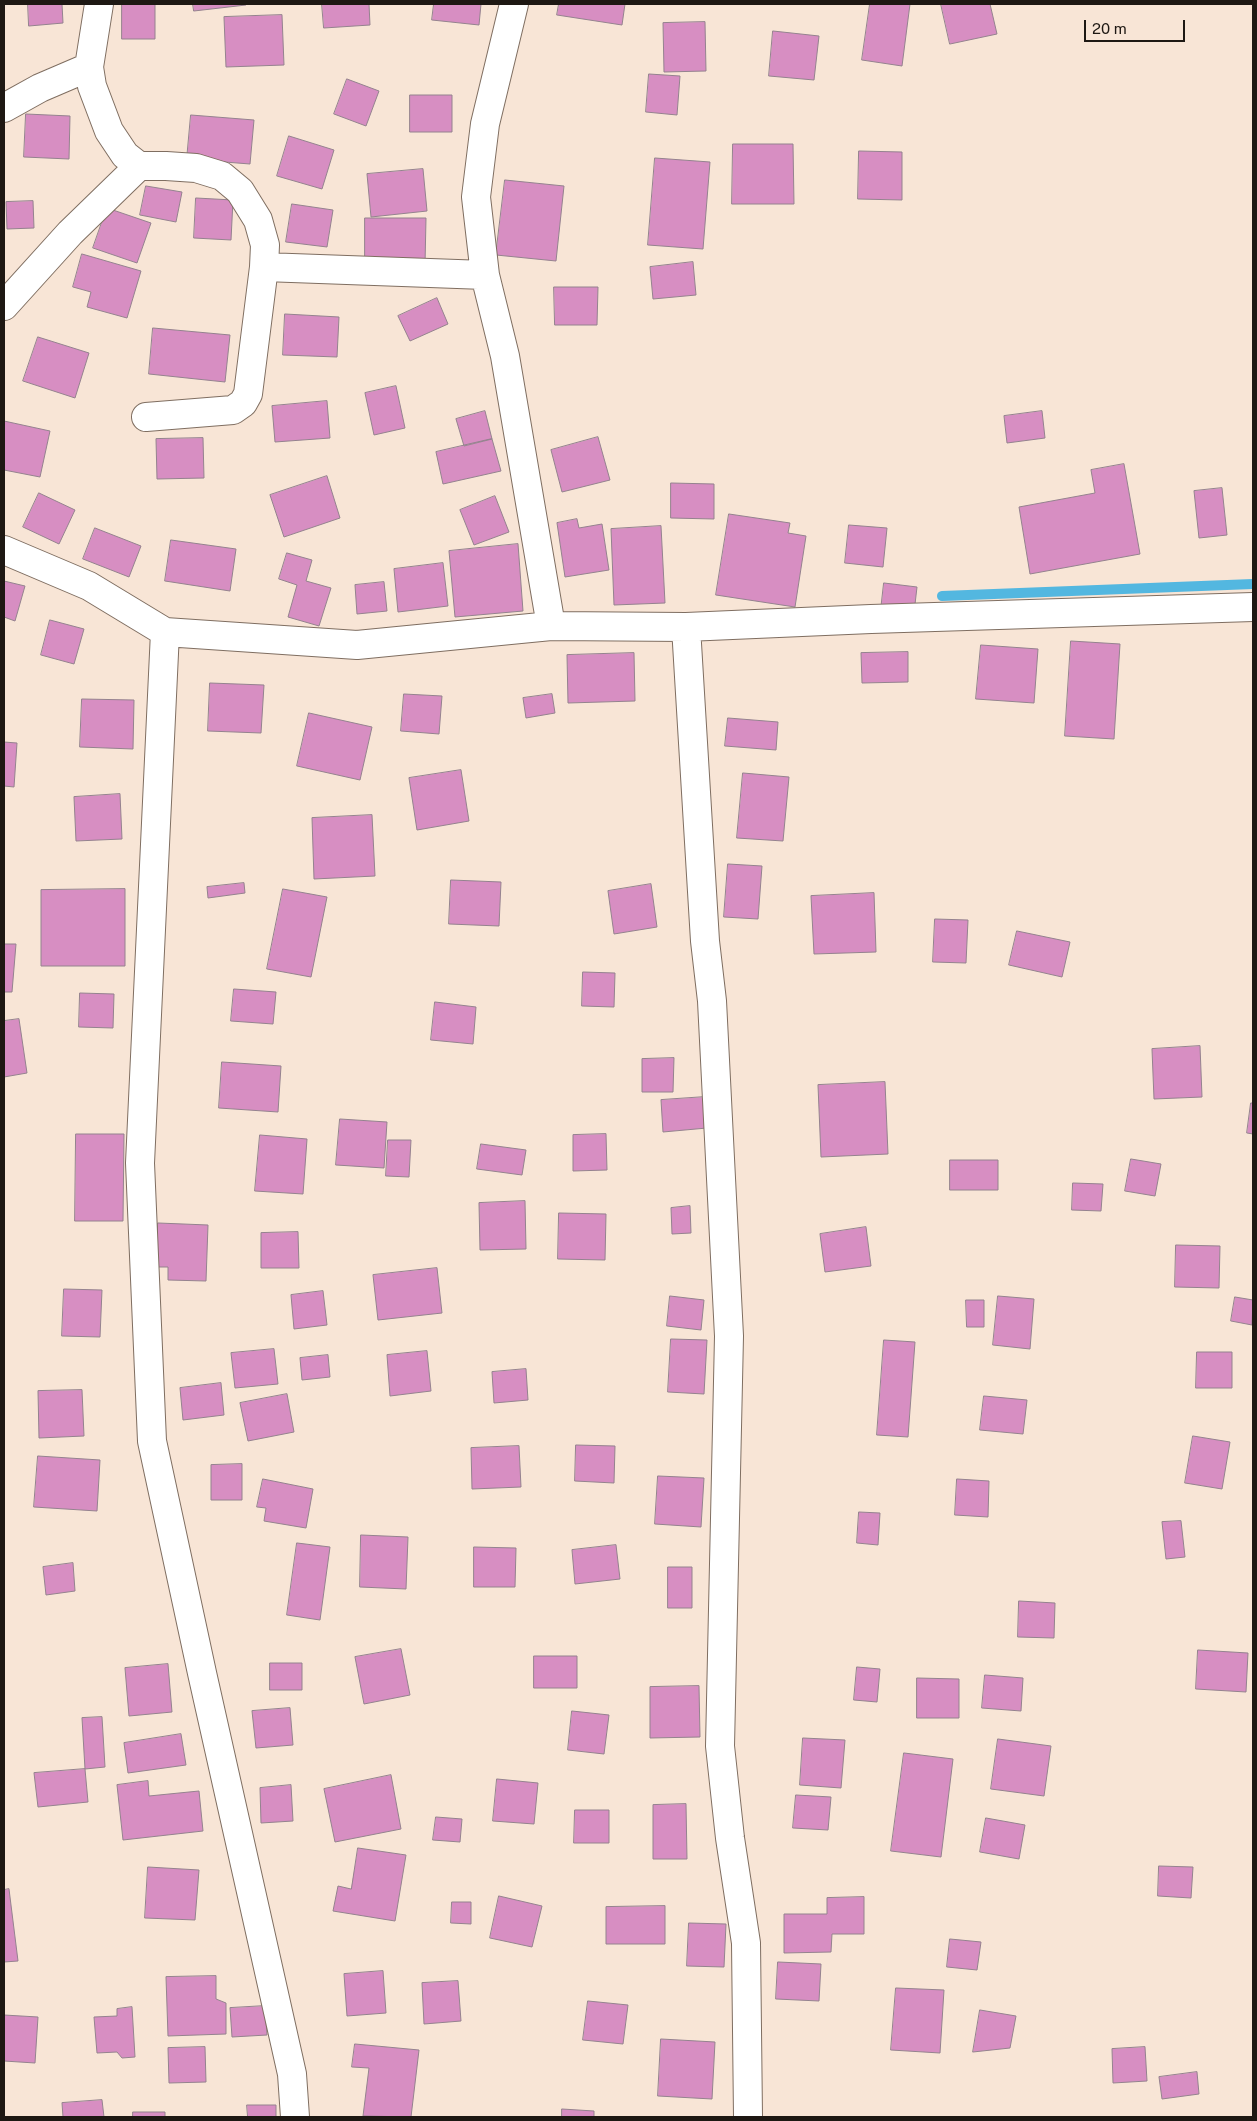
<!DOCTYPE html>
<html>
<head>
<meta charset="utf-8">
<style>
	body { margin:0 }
	#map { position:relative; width:1257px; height:2121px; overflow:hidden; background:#f8e5d6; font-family:"Public Sans",sans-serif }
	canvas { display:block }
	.frame { position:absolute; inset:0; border:5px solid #1e1813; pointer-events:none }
	.scale { position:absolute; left:1084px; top:20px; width:101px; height:22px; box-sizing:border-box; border:2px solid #1e1813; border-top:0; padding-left:6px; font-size:15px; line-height:18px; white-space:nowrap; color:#1e1813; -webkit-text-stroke:4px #f8e5d6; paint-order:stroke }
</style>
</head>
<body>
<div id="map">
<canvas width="1257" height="2121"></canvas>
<div class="frame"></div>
<div class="scale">20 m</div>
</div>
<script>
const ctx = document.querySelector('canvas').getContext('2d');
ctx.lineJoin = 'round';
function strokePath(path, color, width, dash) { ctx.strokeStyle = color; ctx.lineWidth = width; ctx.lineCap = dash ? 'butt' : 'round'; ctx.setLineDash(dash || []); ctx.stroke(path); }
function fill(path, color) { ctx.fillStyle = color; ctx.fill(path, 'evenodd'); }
const stream = new Path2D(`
	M942 596 1253 584`);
const building = new Path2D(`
	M28 4H62L63 23 29 26Z
	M122 4H155V39H122Z
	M193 4H245L246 5 194 11Z
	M322 4H369L370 25 324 28Z
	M434 4H481L479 25 432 20Z
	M559 4H625L622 25 557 15Z
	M870 4H910L902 66 862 60Z
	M941 4H990L997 34 950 44Z
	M282 15 284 65 226 67 224 17Z
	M705 22 706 71 664 72 663 23Z
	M773 31 819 36 814 80 769 76Z
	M649 74 680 76 677 115 646 112Z
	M347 79 379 91 366 126 334 114Z
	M410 95H452V132H410Z
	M26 114 70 116 69 159 24 157Z
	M191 115 254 120 250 164 187 159Z
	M289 136 334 150 322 189 277 176Z
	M733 144H793L794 204H732Z
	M859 151 902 152V200L858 199Z
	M655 158 710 162 703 249 648 245Z
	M423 169 427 211 371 217 367 174Z
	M505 180 564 186 556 261 496 255Z
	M146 186 182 192 176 222 140 215Z
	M196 198 233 200 231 240 194 238Z
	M33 201 34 228 7 229 6 202Z
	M292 204 333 210 327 247 286 242Z
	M107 208 151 223 137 263 93 248Z
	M365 218H426L425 265H365Z
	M82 254 141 271 127 318 87 307 91 292 73 287Z
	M693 262 696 295 653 299 650 267Z
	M554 287H598L597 325H555Z
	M437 298 448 324 410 341 398 316Z
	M285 314 339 317 337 357 283 355Z
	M153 328 230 335 225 382 149 374Z
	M38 337 89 353 75 398 23 381Z
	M396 386 405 428 374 435 365 393Z
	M327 401 330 438 275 442 272 406Z
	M485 411 492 439 464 446 456 419Z
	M1042 411 1045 438 1007 443 1004 416Z
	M4 421 50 431 40 477 4 470Z
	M598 437 610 480 562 492 551 450Z
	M203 438 204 478 157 479 156 439Z
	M492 439 501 471 443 484 436 452Z
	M1124 464 1140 554 1030 574 1019 507 1095 493 1091 470Z
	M327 476 340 518 284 537 270 495Z
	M671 483 714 484V519L671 518Z
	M1222 488 1227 535 1199 538 1194 491Z
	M39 493 75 510 59 544 23 527Z
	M495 496 509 532 474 545 460 510Z
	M729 514 790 523 788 533 806 536 795 607 716 595Z
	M577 519 579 528 602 524 609 570 565 577 557 523Z
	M849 525 887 528 883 567 845 563Z
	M661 526 665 603 614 605 611 529Z
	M95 528 141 546 129 577 83 559Z
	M171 540 236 549 230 591 165 581Z
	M518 544 523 611 455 617 449 551Z
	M287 553 312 560 306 581 331 588 319 626 288 617 297 585 279 579Z
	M443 563 448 606 398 612 394 569Z
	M4 581 25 586 15 621 4 617Z
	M384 582 387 611 357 614 355 585Z
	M884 583 917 587 914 613 881 610Z
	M50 620 84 629 74 664 41 655Z
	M1071 641 1120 644 1114 739 1065 736Z
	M981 645 1038 649 1034 703 976 699Z
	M908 652V682L862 683 861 653Z
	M634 653 635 701 568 703 567 655Z
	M210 683 264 685 261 733 208 731Z
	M404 694 442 696 439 734 401 731Z
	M552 694 555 713 526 718 523 698Z
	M82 699 134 700 133 749 80 747Z
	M309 713 372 727 360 780 297 766Z
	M728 718 778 722 776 750 725 746Z
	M4 742 17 743 14 787 4 786Z
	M461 770 469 821 417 830 409 778Z
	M743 773 789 777 783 841 737 838Z
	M120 794 122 839 76 841 74 797Z
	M372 815 375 876 314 879 312 818Z
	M728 864 762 866 758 919 724 917Z
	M451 880 501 882 499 926 449 924Z
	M244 883 245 893 208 898 207 887Z
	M651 884 657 927 614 934 608 891Z
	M125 889V966H41V890Z
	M283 889 327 897 311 977 267 969Z
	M874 893 876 952 814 954 811 896Z
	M935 919 968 920 966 963 933 962Z
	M1017 931 1070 942 1062 977 1009 965Z
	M4 944H16L12 992H4Z
	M583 972 615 973 614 1007 582 1006Z
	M234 989 276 992 273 1024 231 1021Z
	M80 993 114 994 113 1028 79 1027Z
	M435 1002 476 1007 473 1044 431 1040Z
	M19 1019 27 1073 4 1077V1021Z
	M1200 1046 1202 1097 1154 1099 1152 1049Z
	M674 1058 673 1092H642V1059Z
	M222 1062 281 1066 278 1112 219 1108Z
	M885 1082 888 1154 821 1157 818 1085Z
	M705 1097 707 1128 663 1132 661 1100Z
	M1251 1103H1253V1134L1247 1133Z
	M340 1119 387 1122 384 1168 336 1165Z
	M76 1134H124L123 1221H75Z
	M606 1134 607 1170 573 1171V1135Z
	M260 1135 307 1139 303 1194 255 1191Z
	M388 1140H411L409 1177 386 1176Z
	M481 1144 526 1150 522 1175 477 1169Z
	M1131 1159 1161 1164 1155 1196 1125 1191Z
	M950 1160H998V1190H950Z
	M1073 1183 1103 1184 1101 1211 1072 1210Z
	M525 1201 526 1249 480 1250 479 1203Z
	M690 1206 691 1233 672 1234 671 1208Z
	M559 1213 606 1214 605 1260 558 1259Z
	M158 1223 208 1225 206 1281 168 1280V1267H157Z
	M866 1227 871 1266 825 1272 820 1234Z
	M298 1232 299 1268H261V1233Z
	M1176 1245 1220 1246 1219 1288 1175 1287Z
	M437 1268 442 1313 378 1320 373 1275Z
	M64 1289 102 1290 100 1337 62 1336Z
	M323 1291 327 1325 294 1329 291 1295Z
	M670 1296 704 1300 701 1330 667 1326Z
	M998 1296 1034 1299 1030 1349 993 1345Z
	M1235 1297 1253 1300 1252 1325 1231 1321Z
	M966 1300H984V1327H967Z
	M671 1339 707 1340 704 1394 668 1392Z
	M884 1340 915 1342 908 1437 877 1435Z
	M274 1349 278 1384 235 1388 231 1353Z
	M427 1351 431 1391 390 1396 387 1355Z
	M1197 1352H1232V1388H1196Z
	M328 1355 330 1377 302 1380 300 1358Z
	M526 1369 528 1400 494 1403 492 1372Z
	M221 1383 224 1415 183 1420 180 1388Z
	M82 1390 84 1436 39 1438 38 1391Z
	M287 1394 294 1432 248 1441 240 1403Z
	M984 1396 1027 1400 1023 1434 980 1430Z
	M1193 1436 1230 1442 1222 1489 1185 1483Z
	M576 1445 615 1446 614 1483 575 1481Z
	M519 1446 521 1487 472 1489 471 1448Z
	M38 1456 100 1460 97 1511 34 1507Z
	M242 1464V1500H211V1465Z
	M658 1476 704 1478 701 1527 655 1524Z
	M263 1479 313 1489 306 1528 264 1521 266 1508 257 1507Z
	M957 1479 989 1481 988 1517 955 1515Z
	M859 1512 880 1513 878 1545 857 1543Z
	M1181 1521 1185 1557 1166 1559 1162 1522Z
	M361 1535 408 1537 406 1589 360 1587Z
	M297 1543 330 1547 320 1620 287 1615Z
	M616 1545 620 1579 575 1584 572 1550Z
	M474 1547 516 1548 515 1587H474Z
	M73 1563 75 1591 46 1595 43 1567Z
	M668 1567H692V1608H668Z
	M1019 1601 1055 1603 1054 1638 1018 1637Z
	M401 1649 410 1695 364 1704 355 1657Z
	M1198 1650 1248 1653 1246 1692 1196 1689Z
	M534 1656H577V1688H534Z
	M270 1663H302V1690H270Z
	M168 1664 172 1712 129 1716 125 1668Z
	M857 1667 880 1669 877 1702 854 1700Z
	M985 1675 1023 1678 1021 1711 982 1708Z
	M917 1678 959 1679V1718H917Z
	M699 1686 700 1737 650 1738V1687Z
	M290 1708 293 1745 256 1748 252 1711Z
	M572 1711 609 1715 604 1754 568 1750Z
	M102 1717 105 1767 85 1769 82 1718Z
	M181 1734 186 1765 128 1773 124 1743Z
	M803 1738 845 1740 841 1788 800 1785Z
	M998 1739 1051 1746 1044 1796 991 1789Z
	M904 1753 953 1759 941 1857 891 1851Z
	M85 1769 88 1802 38 1807 34 1773Z
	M391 1775 401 1829 335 1842 324 1789Z
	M497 1779 538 1783 534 1824 493 1821Z
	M148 1781 149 1796 199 1791 203 1831 123 1840 117 1785Z
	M291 1785 293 1821 261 1823 260 1788Z
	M796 1795 831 1797 828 1830 793 1828Z
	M686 1804 687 1859H653V1805Z
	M575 1810H609V1843H574Z
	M436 1817 462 1819 460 1842 433 1840Z
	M986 1818 1025 1825 1019 1859 980 1852Z
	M358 1848 406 1855 395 1921 333 1911 338 1886 351 1889Z
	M1159 1866 1193 1867 1191 1898 1158 1896Z
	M148 1867 199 1870 195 1920 145 1918Z
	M9 1889 18 1961 4 1962V1890Z
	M499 1896 542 1906 532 1947 490 1938Z
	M864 1897V1934H832L831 1952 784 1953V1914H827V1898Z
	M452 1902H471V1924L451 1923Z
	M665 1906V1944H606V1907Z
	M689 1923 726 1924 724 1967 687 1966Z
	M950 1939 981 1942 977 1970 947 1967Z
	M778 1962 821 1964 819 2001 776 1999Z
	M383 1971 386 2013 347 2016 344 1974Z
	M216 1976V1999L226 2003V2034L168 2036 166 1977Z
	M458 1981 461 2021 424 2024 422 1983Z
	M896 1988 944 1990 940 2053 891 2050Z
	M588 2001 628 2005 623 2044 583 2040Z
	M265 2006 267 2035 232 2037 230 2008Z
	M132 2007 135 2057 122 2058 117 2052 97 2053 94 2017 117 2016V2009Z
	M980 2010 1016 2016 1010 2048 973 2052Z
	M4 2015 38 2017 35 2063 4 2061Z
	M661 2039 715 2042 712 2099 658 2096Z
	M355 2044 419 2050 411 2117 363 2116 369 2068 352 2067Z
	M205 2047 206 2082 169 2083 168 2048Z
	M1145 2047 1147 2081 1113 2083 1112 2049Z
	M1197 2072 1199 2094 1162 2099 1159 2077Z
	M102 2100 104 2117H63L62 2103Z
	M247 2105H276V2117H248Z
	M562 2109 594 2111V2117H562Z
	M133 2112H165V2117H133Z`);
const street = new Path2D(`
	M99 4 89 67 92 86 109 131 125 155 139 166H166L196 168 222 176 240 191 258 220 265 245 264 267 485 275
	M514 4 485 124 476 197 485 275 505 356 551 626
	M4 108 40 88 89 67
	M4 306 70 233 139 166
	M146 417 233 410 243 403 248 394 264 267
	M4 550 89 586 165 632 357 645 551 626 686 627 871 619 1253 607
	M686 627 705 941 712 1001 729 1336 720 1746 730 1838 746 1943 748 2117
	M165 632 140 1163 152 1441 202 1673 292 2074 295 2117`);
strokePath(stream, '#53b7e0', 10);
fill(building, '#d78ec2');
strokePath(building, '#94828e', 1);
strokePath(street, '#7f6e61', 30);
strokePath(street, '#fff', 28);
</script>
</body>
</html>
